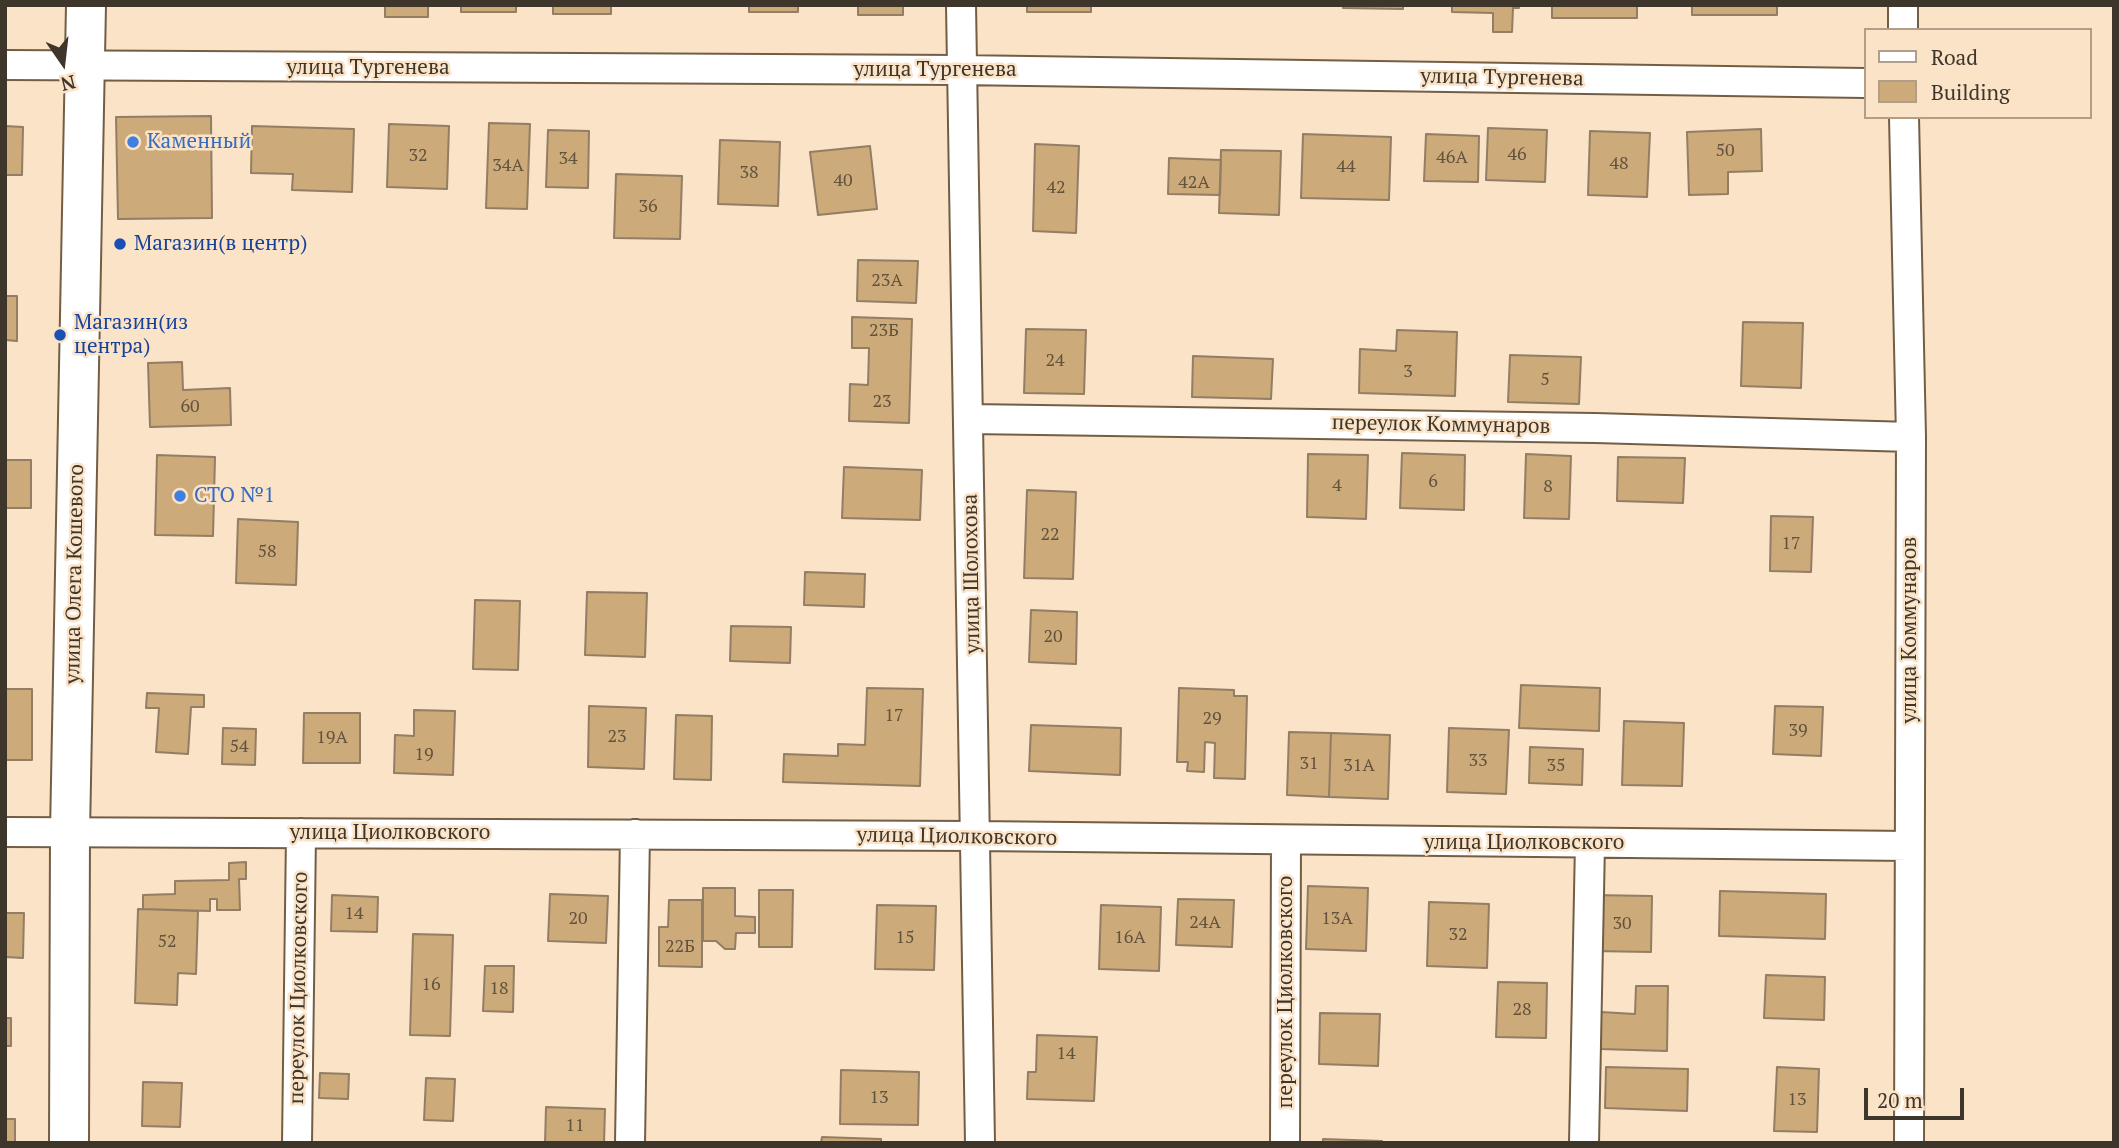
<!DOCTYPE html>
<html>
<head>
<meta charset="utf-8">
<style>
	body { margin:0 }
	#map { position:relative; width:2119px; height:1148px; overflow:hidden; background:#fbe3c8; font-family:"PT Serif",serif }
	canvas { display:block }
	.frame { position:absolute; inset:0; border:7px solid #3f362b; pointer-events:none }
	.legend { position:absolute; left:1864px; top:28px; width:228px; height:91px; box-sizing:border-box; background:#fbe3c8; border:2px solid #b09e89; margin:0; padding:9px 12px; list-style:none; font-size:21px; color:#3f362b }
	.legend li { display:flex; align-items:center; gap:14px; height:35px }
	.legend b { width:35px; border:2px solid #b09e89 }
	.north { position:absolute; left:28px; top:28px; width:70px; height:70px; -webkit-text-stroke:5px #fbe3c8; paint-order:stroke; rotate:166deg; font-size:19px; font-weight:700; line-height:28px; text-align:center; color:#3f362b }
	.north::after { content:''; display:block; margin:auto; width:24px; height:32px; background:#3f362b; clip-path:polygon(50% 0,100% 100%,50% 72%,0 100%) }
	.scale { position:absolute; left:1864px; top:1088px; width:100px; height:32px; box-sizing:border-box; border:4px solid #3f362b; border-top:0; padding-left:9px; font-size:21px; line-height:24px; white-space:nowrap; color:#3f362b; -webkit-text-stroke:5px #fbe3c8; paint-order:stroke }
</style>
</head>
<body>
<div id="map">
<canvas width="2119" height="1148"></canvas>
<div class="frame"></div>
<ul class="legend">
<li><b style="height:9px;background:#fff"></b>Road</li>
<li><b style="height:19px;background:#cdaa79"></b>Building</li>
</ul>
<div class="north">N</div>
<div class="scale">20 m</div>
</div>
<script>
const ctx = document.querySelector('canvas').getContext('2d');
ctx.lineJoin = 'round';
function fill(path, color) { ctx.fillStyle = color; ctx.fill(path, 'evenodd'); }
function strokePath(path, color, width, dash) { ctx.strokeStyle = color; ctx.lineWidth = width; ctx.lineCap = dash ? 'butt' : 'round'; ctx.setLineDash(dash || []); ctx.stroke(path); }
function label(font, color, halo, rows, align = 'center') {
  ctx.font = font + ' "PT Serif",serif'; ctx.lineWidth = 5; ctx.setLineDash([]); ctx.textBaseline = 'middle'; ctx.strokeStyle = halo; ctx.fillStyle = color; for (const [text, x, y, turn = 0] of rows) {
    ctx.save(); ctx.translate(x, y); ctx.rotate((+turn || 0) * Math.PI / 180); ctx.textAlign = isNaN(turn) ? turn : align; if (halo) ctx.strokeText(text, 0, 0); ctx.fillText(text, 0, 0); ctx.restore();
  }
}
const building = new Path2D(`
	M385 5H428V17H385Z
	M461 5H516V12H461Z
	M553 5H611V14H553Z
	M749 5H798V12H749Z
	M858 5H903V15H858Z
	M1027 5H1091V12H1027Z
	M1344 5H1403V9L1343 8Z
	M1452 5H1519V8H1513L1512 32H1493V13L1452 12Z
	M1552 5H1637V18H1552Z
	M1692 5H1777V15H1692Z
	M211 116 212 218 118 219 116 117Z
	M489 123 530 124 527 209 486 208Z
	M389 124 449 126 447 189 387 187Z
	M5 126 23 127 22 175H5Z
	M252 126 354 129 352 192 292 190 293 174 251 173Z
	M1488 128 1547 130 1545 182 1486 180Z
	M1761 129 1762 171 1728 172V194L1689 195 1687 132Z
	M548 130 589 131 588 188 546 187Z
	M1590 131 1650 133 1647 197 1588 195Z
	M1303 134 1391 137 1389 200 1301 198Z
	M1426 134 1479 136 1478 182 1424 181Z
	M720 140 780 142 778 206 718 204Z
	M1035 144 1079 146 1076 233 1033 231Z
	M870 146 877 209 818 215 810 152Z
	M1221 150 1281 151 1279 215 1219 213Z
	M1169 158 1221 160 1220 195 1168 194Z
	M616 174 682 176 680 239 614 238Z
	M858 260 918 261 916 303 857 301Z
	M5 296H17V341L5 340Z
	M852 317 912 319 909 423 849 421 850 384 868 385 869 348H852Z
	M1743 322 1803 323 1801 388 1741 386Z
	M1026 329 1086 330 1084 394 1024 393Z
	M1397 330 1457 332 1455 396 1359 393 1360 349 1396 351Z
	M1510 355 1581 357 1579 404 1508 402Z
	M1193 356 1273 359 1271 399 1192 397Z
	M182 362 183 390 230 388 231 425 150 427 148 363Z
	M1402 453 1465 455 1464 510 1400 508Z
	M1308 454 1368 455 1366 519 1307 517Z
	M1526 454 1571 456 1569 519 1524 518Z
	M157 455 215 457 213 536 155 535Z
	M1618 457 1685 458 1683 503 1617 501Z
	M5 460H31V508H5Z
	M844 467 922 470 920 520 842 518Z
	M1027 490 1076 492 1073 579 1024 578Z
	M1771 516 1813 517 1811 572 1770 571Z
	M238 519 298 522 296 585 236 583Z
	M805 572 865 574 864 607 804 605Z
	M587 592 647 593 645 657 585 655Z
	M475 600 520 601 518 670 473 669Z
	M1031 610 1077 612 1076 664 1029 662Z
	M731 626 791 627 790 663 730 661Z
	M1521 685 1600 688 1599 731 1519 728Z
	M867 688 923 689 920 786 783 782 784 754 838 756V744L865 745Z
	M1179 688 1234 690V696H1247L1245 779 1214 778 1215 743 1205 742 1204 772 1187 771 1188 762H1177Z
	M5 689H32V760H5Z
	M147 693 204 695V707H191L188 754 156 752 159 708H146Z
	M589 706 646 708 644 769 588 767Z
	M1775 706 1823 707 1821 756 1773 754Z
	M414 710 455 711 453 775 394 773 395 735 414 736Z
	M304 713H360V763H303Z
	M676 715 712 716 711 780 674 779Z
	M1624 721 1684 723 1682 786 1622 785Z
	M1031 725 1121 728 1120 775 1029 771Z
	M223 728 256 729 255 765 222 764Z
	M1449 728 1509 730 1506 794 1447 792Z
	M1289 732 1331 733 1329 797 1287 795Z
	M1331 733 1390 735 1388 799 1329 797Z
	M1530 747 1583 749 1582 785 1529 783Z
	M246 862V879H239L240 910H217V899H210V911L143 909V895L175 894V881L229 880V863Z
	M1308 886 1368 888 1366 951 1306 949Z
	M703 888H735V916L755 917V933H736L735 949H725L716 941H703Z
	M759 890H793L792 947H759Z
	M1720 891 1826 894 1825 939 1719 936Z
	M550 894 608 896 606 943 548 941Z
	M332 895 378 897 377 932 331 931Z
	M1593 895 1652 896 1651 952 1591 951Z
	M1178 899 1234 900 1232 947 1176 945Z
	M669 900H702V967L659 966V927H668Z
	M1429 902 1489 904 1487 968 1427 966Z
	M877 905 936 906 934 970 875 969Z
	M1101 905 1161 907 1159 971 1099 969Z
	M138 909 198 911 196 974 178 973 177 1005 135 1003Z
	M5 913H24L23 958 5 957Z
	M413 934 453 935 450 1036 410 1035Z
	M485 966H514L513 1012 483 1011Z
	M1766 975 1825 977 1824 1020 1764 1018Z
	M1498 982 1547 983 1546 1038 1496 1037Z
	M1636 986H1668L1667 1051 1600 1049 1601 1012 1635 1014Z
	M1320 1013 1380 1014 1378 1066 1319 1064Z
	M5 1018H11V1046H5Z
	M1037 1035 1097 1037 1094 1101 1027 1099 1028 1072H1036Z
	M1606 1067 1688 1069 1687 1111 1605 1108Z
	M1777 1067 1819 1069 1817 1132 1774 1131Z
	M841 1070 919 1072 918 1125 840 1124Z
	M320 1073 349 1074 348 1099 319 1098Z
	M426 1078 455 1079 453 1121 424 1120Z
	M143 1082 182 1083 180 1127 142 1126Z
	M546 1107 605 1109 604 1143H545Z
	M5 1119H15V1143H5Z
	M822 1137 881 1139V1143H821Z
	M1323 1139 1382 1141V1143H1323Z`);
const street = new Path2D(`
	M961 5 980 1143
	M1903 5V30
	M5 65 959 70 1865 83
	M1904 117 1911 437 1909 1143
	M970 419 1595 428 1911 437
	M5 832 976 836 1909 846
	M297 1143 301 833
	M630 1143 635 834
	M1285 1143 1286 841
	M1584 1143 1590 843`);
const secondary = new Path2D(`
	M69 1143 70 832 86 5`);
const markers = [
	[133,142,7,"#3f7fe0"],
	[120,244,7,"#1a4fb4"],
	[60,335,7,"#1a4fb4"],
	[180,496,7,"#3f7fe0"]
];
const numberNames = [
	["50",1725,151],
	["46",1517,155],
	["32",418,156],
	["46А",1452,158],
	["34",568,159],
	["48",1619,164],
	["34А",508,166],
	["44",1346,167],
	["38",749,173],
	["40",843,181],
	["42А",1194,183],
	["42",1056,188],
	["36",648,207],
	["23А",887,281],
	["23Б",884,331],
	["24",1055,361],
	["3",1408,372],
	["5",1545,380],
	["23",882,402],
	["60",190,407],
	["6",1433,482],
	["4",1337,486],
	["8",1548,487],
	["22",1050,535],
	["17",1791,544],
	["58",267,552],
	["20",1053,637],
	["17",894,716],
	["29",1212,719],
	["39",1798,731],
	["23",617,737],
	["19А",332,738],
	["54",239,747],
	["19",424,755],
	["33",1478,761],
	["31",1309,764],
	["31А",1359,766],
	["35",1556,766],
	["14",354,914],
	["20",578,919],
	["13А",1337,919],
	["24А",1205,923],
	["30",1622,924],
	["32",1458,935],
	["15",905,938],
	["16А",1130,938],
	["52",167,942],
	["22Б",680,947],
	["16",431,985],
	["18",499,989],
	["28",1522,1010],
	["14",1066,1054],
	["13",879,1098],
	["13",1797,1100],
	["11",575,1126]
];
const streetNames = [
	["улица Тургенева",368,68],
	["улица Тургенева",935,70],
	["улица Тургенева",1502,78,1],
	["переулок Коммунаров",1441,425,1],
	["улица Олега Кошевого",75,574,-89],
	["улица Шолохова",972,574,-91],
	["улица Коммунаров",1910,630,-90],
	["улица Циолковского",390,833],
	["улица Циолковского",957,837,1],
	["улица Циолковского",1524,843],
	["переулок Циолковского",299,988,-89],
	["переулок Циолковского",1286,992,-90]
];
const shopNames = [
	["Каменный",147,142],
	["СТО №1",194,496]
];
const transitNames = [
	["Магазин(в центр)",134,244],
	["Магазин(из",74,323],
	["центра)",74,347]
];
fill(building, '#cdaa79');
strokePath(building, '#917e64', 2);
strokePath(street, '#725e46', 32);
strokePath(secondary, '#725e46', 42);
strokePath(street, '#fff', 28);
strokePath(secondary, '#fff', 38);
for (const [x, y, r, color] of markers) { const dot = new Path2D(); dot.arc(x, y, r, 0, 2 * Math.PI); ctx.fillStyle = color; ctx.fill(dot); strokePath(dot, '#fbe3c8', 2.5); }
label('18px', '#62533e', null, numberNames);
label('21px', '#3f362b', '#fbe3c8', streetNames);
label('21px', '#366cbe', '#fbe3c8', shopNames, 'left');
label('21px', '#164399', '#fbe3c8', transitNames, 'left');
</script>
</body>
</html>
